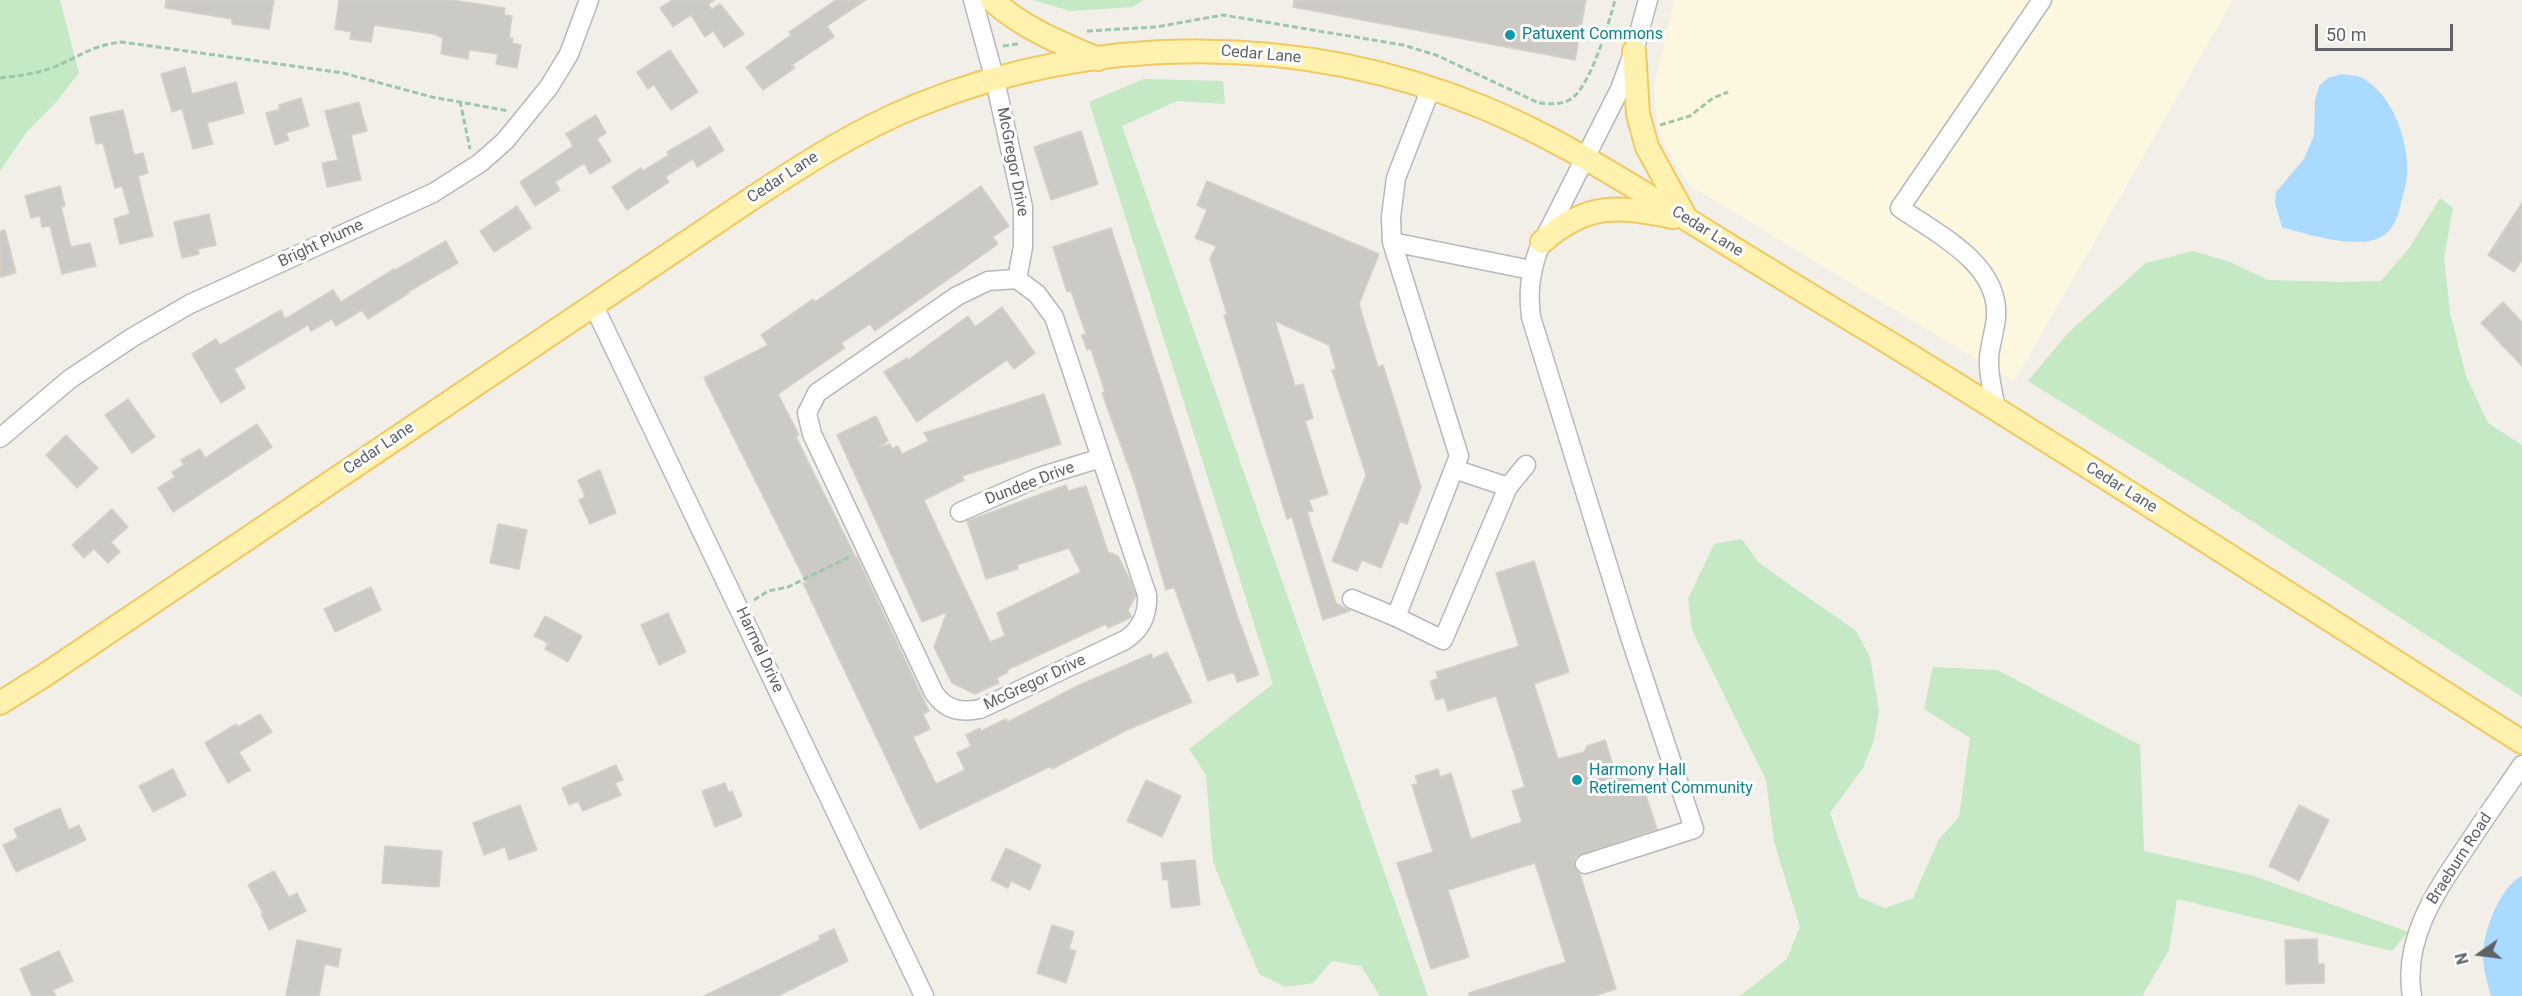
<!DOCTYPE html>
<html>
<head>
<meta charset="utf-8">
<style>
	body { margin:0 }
	#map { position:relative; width:2522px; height:996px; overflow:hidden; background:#f1efe8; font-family:Roboto,sans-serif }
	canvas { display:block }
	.north { position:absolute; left:2450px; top:924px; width:60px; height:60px; -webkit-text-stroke:4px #fff; paint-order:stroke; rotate:256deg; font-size:16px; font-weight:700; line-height:24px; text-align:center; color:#5f6368 }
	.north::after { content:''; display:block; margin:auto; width:21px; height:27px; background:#5f6368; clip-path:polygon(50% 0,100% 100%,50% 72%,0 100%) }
	.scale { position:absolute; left:2315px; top:24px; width:138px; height:27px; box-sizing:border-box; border:3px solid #5f6368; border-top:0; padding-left:8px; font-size:18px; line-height:21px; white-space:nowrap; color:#5f6368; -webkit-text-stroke:4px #fff; paint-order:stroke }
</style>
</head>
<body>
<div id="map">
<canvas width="2522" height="996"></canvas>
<div class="north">N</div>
<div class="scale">50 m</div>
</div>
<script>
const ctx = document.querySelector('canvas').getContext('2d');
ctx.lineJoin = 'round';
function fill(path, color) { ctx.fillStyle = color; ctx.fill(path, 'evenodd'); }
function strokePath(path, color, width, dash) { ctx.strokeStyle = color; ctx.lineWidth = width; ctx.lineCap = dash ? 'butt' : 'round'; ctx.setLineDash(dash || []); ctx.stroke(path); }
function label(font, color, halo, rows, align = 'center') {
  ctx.font = font + ' Roboto,sans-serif'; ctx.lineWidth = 6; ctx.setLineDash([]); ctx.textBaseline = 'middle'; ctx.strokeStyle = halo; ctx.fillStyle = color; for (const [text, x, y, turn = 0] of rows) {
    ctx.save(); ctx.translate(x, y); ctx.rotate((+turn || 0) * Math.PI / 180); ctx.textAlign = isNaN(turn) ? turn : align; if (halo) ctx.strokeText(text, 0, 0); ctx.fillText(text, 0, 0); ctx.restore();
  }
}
const commercial = new Path2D(`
	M1674 0H2233L2014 382 1689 185 1668 151 1660 133 1656 115 1654 88Z`);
const green = new Path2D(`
	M0 0H60L79 73 57 101 25 134 0 171Z
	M1033 0H1143L1133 7 1070 11Z
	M1144 79 1223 81 1225 104 1177 101 1122 126 1428 996H1380L1361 966 1332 961 1313 983 1286 987 1259 974 1213 862 1206 775 1189 749 1273 684 1089 102Z
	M2440 198 2453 208 2444 257 2450 312 2466 376 2488 423 2522 445V697L2221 501 2028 381 2068 333 2146 263 2193 251 2230 262 2268 280 2340 282 2381 281 2410 247Z
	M1742 539 1759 563 1856 631 1870 657 1879 711 1874 740 1863 768 1830 813 1859 897 1885 908 1913 898 1939 839 1959 817 1970 738 1924 709 1933 667 1997 670 2140 745 2144 851 2251 875 2408 932 2392 951 2177 899 2169 950 2142 996H1740L1787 959 1800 927 1774 842 1766 780 1692 630 1688 599 1714 544Z`);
const water = new Path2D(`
	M2342 74C2347 75 2355 75 2360 77 2393 93 2409 141 2407 176 2406 185 2403 194 2401 203 2398 216 2394 230 2381 237 2358 250 2305 234 2282 227L2275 203 2276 192 2304 159 2314 135 2315 101 2319 86 2328 78Z
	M2522 876V996H2491C2487 982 2483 968 2483 954 2483 932 2501 885 2522 876Z`);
const building = new Path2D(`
	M166 0H274L269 29 232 24V19L165 8Z
	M339 0H452L505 8 504 15 512 16 509 38H513L512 43 521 45 517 68 496 64 498 54 469 50 468 59 441 54 443 38 434 34 374 25 371 42 350 39 351 32 335 29Z
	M672 0H715L708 4 712 9 720 4 744 34 724 47 713 31 705 37 691 15 673 27 660 8Z
	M836 0H866L827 26 834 37 792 65 795 68 763 90 746 67 791 35 789 32Z
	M1294 0H1586L1575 60 1293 7Z
	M670 50 698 92 671 110 654 85 648 89 637 72Z
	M185 67 192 94 236 82 244 113 207 123 213 144 193 149 182 109 172 112 161 74Z
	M301 98 309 126 286 133 289 140 275 145 266 113 280 109 279 105Z
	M359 102 367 131 351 135 361 180 327 187 322 163 338 160 325 111Z
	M123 110 134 155 143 153 148 173 138 176 153 236 120 244 114 219 130 214 122 186 115 188 103 143 96 144 90 117Z
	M596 115 606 133 597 139 611 161 590 174 584 163 555 182 560 190 535 206 520 182 573 146 566 134Z
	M710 127 724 150 697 167 693 159 665 177 669 182 627 210 612 187 641 168 643 171 669 155 667 152Z
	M1081 131 1098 184 1051 200 1034 147Z
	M1207 181 1379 254 1359 304 1378 367 1383 365 1421 487 1407 524 1400 521 1381 568 1362 560 1357 571 1332 561 1366 475 1332 370 1336 369 1329 345 1275 321 1295 386 1303 384 1313 418 1305 421 1328 494 1309 500 1313 511 1307 512 1336 603 1350 611 1323 620 1292 517 1287 519 1224 315 1227 314 1210 259 1216 246 1195 238 1207 210 1197 205Z
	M60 186 65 206 61 207 71 247 90 243 96 266 62 274 50 226 42 227 40 216 31 218 25 196Z
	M981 186 1009 226 993 237 998 244 875 331 870 324 841 343 845 348 778 394 799 435 796 437 856 558 857 557 929 711 923 714 930 729 913 737 936 784 965 770 957 753 971 746 966 735 980 728 981 731 1006 719 1008 722 1077 686 1151 654 1153 659 1167 652 1192 702 1125 731 1052 769 1051 766 920 829 803 583 806 582 704 378 768 345 761 335 813 299 815 302Z
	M2522 203V260L2514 272 2488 255Z
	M517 206 531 228 494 252 480 231Z
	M209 214 216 245 198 249 199 254 182 258 174 222Z
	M1111 228 1238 618 1259 675 1237 682 1234 672 1208 681 1174 587 1166 590 1135 484 1102 393 1105 392 1091 349 1087 350 1082 335 1086 334 1071 291 1067 292 1053 247Z
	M5 230 16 273 0 277V231Z
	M446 241 458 263 408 292 409 293 368 319 362 310 336 326 332 319 311 331 308 325 234 369 245 388 221 403 192 354 216 339 220 345 281 310 285 319 333 290 341 302 394 269 395 270Z
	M2503 302 2522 322V366L2481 323Z
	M1002 307 1035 353 1014 369 1007 360 917 422 884 372 907 358 908 360 968 316 975 327Z
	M1044 394 1061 444 962 476 964 480 924 500 990 642 1005 636 997 613 1081 572 1069 548 1017 565 1018 569 986 579 967 521 1066 485 1068 491 1086 486 1108 552 1118 556 1130 580 1136 596 1128 610 1132 617 1108 628 1106 624 1007 670 1008 672 997 678 999 683 975 694 952 683 934 647 947 612 922 622 837 435 876 416 888 441 879 447 890 444 892 449 898 446 902 454 929 441 924 433Z
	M128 399 155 437 132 453 105 415Z
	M257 424 272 447 173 512 158 488 175 477 172 472 184 465 181 460 200 449 205 458Z
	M66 435 98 468 77 488 46 455Z
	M600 470 616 513 590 524 579 500 585 497 578 480Z
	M112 509 128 527 111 542 120 552 108 563 94 549 84 558 72 545Z
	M498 524 527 530 519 569 490 563Z
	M1534 561 1569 672 1534 684 1558 759 1584 752 1587 746 1605 740 1615 772 1643 786 1657 829 1575 857V868L1580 874 1616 989 1594 996H1469V993L1566 962 1535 863 1448 890 1469 957 1431 969 1397 863 1433 852 1412 785 1418 784 1415 776 1438 769 1440 777 1451 773 1471 839 1522 822 1512 791 1525 787 1496 696 1448 711 1444 698 1436 700 1430 681 1438 679 1436 672 1519 646 1496 573Z
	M371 587 381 610 335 632 324 609Z
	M668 613 686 652 659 665 641 625Z
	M545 616 582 636 568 662 545 649 548 643 534 636Z
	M260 714 272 732 239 752 250 770 228 783 205 743 236 724 238 727Z
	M616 765 623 780 615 783 621 795 583 811 578 801 569 805 562 788Z
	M173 769 186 795 153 812 139 786Z
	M1146 780 1181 796 1162 837 1127 821Z
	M725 783 729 793 732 791 742 816 715 827 702 791Z
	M520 805 537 850 509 860 505 847 484 855 473 823Z
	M2299 805 2329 820 2299 881 2269 866Z
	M60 808 69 830 79 825 86 840 16 872 3 845 18 838 14 829Z
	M385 846 442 851 439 887 382 883Z
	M1006 848 1041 865 1030 890 1011 881 1008 888 991 880Z
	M1195 860 1200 905 1171 908 1168 879 1163 880 1161 863Z
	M274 871 289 897 297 893 306 911 269 930 261 914 263 913 248 885Z
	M1052 925 1074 932 1069 949 1076 951 1066 983 1037 973Z
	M834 929 848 961 778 996H704L820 940 819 936Z
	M2317 939 2318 964H2324V983L2286 984 2285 940Z
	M297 940 341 949 338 967 325 964 319 996H286Z
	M59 951 73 981 53 990 56 996H32L20 969Z`);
const path = new Path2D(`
	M1087 31 1156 27 1223 15 1403 45 1436 55 1539 103C1550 104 1561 105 1571 99 1590 87 1609 23 1615 0
	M1003 46 1018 44
	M0 78C17 76 35 74 51 68 78 58 91 45 122 42L343 73 432 97 509 111
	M460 101 470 149
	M1660 125 1690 116 1713 98 1728 92
	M754 600 768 591 788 587 851 556`);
const minor = new Path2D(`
	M973 0 995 80 1023 207V247L1017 279
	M1392 242 1531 270
	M1017 279 1037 294 1054 317 1147 595C1148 614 1142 629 1125 640L980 709C960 713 946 710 934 693L812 434 807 413 817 393 957 296 988 281Z
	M593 304 924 996
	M1996 409C1993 392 1988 375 1989 358 1990 344 1995 331 1996 317 2000 264 1937 234 1900 208L2042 0
	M0 438 70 379 133 337 190 304 433 193 480 163 505 141 549 87 569 54 589 0
	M1454 469 1508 487
	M960 512 1039 477 1101 458
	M1352 599 1396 617 1459 456 1392 242 1391 217 1396 178 1431 88
	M1396 617 1443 640 1508 487 1526 465
	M1585 864 1694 829 1630 637 1531 317C1528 293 1530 274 1538 251L1620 89 1634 51 1648 0
	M2412 996C2402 937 2439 887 2470 841 2487 815 2505 790 2522 765`);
const major = new Path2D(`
	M992 0C1023 28 1060 43 1098 59
	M1634 51 1638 114 1647 147 1686 218
	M1542 242C1587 202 1618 206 1673 217
	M0 703 45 675 751 199C804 164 857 130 916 106 1096 33 1302 33 1482 107 1553 136 1618 177 1683 217 1751 259 1819 301 1888 342 2101 473 2311 608 2522 742`);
const markers = [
	[1510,35,6,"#0f9aa8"],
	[1577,780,6,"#0f9aa8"]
];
const cultureNames = [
	["Patuxent Commons",1522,35],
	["Harmony Hall",1589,771],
	["Retirement Community",1589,789]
];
const streetNames = [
	["Cedar Lane",1261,55,5],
	["McGregor Drive",1012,162,79],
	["Cedar Lane",783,178,-33],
	["Cedar Lane",1707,232,32],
	["Bright Plume",321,244,-25],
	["Cedar Lane",379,449,-34],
	["Dundee Drive",1030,484,-21],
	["Cedar Lane",2121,488,32],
	["Harmel Drive",759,650,65],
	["McGregor Drive",1035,683,-25],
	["Braeburn Road",2460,859,-57]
];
fill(commercial, '#fef7e0');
fill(green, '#c5e8c5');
fill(water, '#aadaff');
fill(building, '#cccac5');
strokePath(building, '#d6d1c6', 1.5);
strokePath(minor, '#b5b8bc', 21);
strokePath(major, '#f2c960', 26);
strokePath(path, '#9cc7a9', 3, [6, 3]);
strokePath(minor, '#fff', 18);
strokePath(major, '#fff2af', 22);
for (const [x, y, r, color] of markers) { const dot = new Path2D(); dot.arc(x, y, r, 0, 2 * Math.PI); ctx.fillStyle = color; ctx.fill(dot); strokePath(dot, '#fff', 2); }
label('16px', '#0d838f', '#fff', cultureNames, 'left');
label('16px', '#5f6368', '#fff', streetNames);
</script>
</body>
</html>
